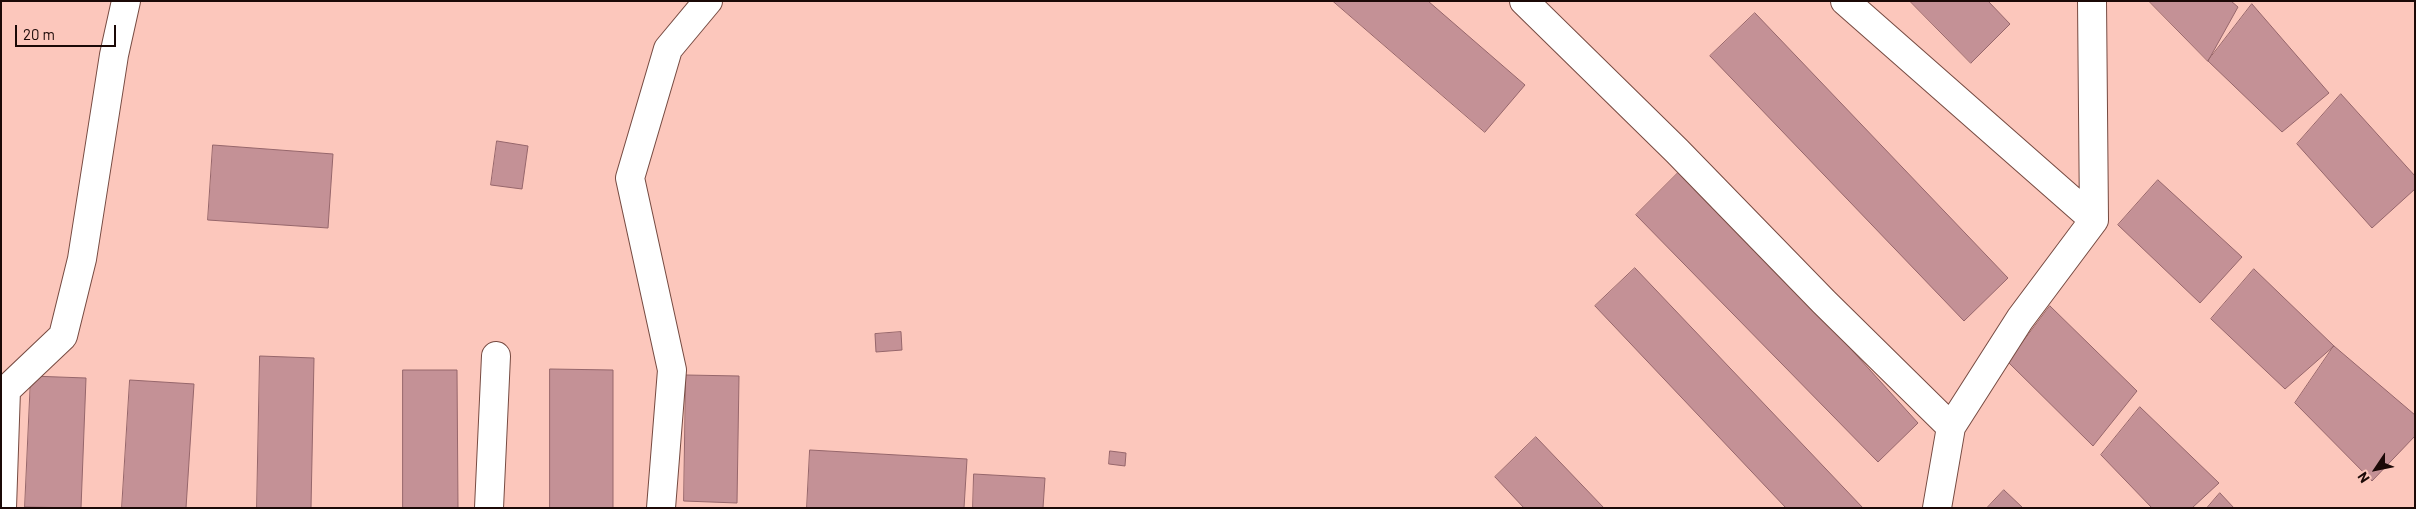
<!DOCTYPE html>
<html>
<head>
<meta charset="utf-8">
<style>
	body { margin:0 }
	#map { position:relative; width:2416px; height:509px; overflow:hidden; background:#fcc7bc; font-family:Barlow,sans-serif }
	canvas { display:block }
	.frame { position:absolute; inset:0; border:2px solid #1b0907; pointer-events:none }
	.north { position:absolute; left:2351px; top:444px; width:50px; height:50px; -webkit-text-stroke:4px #fcc7bc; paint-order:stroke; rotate:236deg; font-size:14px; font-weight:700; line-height:20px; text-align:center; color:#1b0907 }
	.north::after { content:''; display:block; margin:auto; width:18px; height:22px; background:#1b0907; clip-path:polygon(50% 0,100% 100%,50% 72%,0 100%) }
	.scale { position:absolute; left:15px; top:25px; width:101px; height:22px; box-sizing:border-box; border:2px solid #1b0907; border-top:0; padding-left:6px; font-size:15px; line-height:18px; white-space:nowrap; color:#1b0907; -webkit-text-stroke:4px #fcc7bc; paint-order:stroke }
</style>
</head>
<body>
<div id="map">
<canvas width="2416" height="509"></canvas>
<div class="frame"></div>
<div class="north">N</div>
<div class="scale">20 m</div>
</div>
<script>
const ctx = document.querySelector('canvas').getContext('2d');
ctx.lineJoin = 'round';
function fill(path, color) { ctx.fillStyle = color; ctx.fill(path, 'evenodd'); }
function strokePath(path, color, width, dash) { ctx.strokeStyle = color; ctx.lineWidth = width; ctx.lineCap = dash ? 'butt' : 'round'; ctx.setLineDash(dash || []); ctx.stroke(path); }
const building = new Path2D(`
	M1333 1H1428L1525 85 1485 132Z
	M1910 1H1988L2010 24 1971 63Z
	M2149 1H2231L2238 7 2208 61Z
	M2252 4 2329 93 2282 132 2208 61Z
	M1755 13 2008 278 1964 321 1710 56Z
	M2341 94 2415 176V189L2372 228 2297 144Z
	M497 141 528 146 522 189 491 185Z
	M213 145 333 154 328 228 208 220Z
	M1685 166 1918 423 1878 462 1636 215Z
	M2158 180 2242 257 2200 303 2118 225Z
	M1635 268 1863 508H1786L1595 306Z
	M2254 269 2334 346 2285 389 2211 319Z
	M2050 306 2137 391 2093 446 2008 362Z
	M901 332 902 350 876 352 875 334Z
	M2334 346 2415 415V436L2372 481 2295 403Z
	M260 356 314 358 311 508H257Z
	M550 369 613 370V508H550Z
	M403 370H457L458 508H403Z
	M686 375 739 376 737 503 684 501Z
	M31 376 86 378 81 508 25 507Z
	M130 380 194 384 186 508H122Z
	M2140 407 2219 483 2192 508H2152L2101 455Z
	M1536 437 1604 508H1524L1495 477Z
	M810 450 967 459 964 508H807Z
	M1110 451 1126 453 1125 466 1109 464Z
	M974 474 1045 478 1043 508H973Z
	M2004 490 2023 508H1987Z
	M2220 493 2234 508H2207Z`);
const minor = new Path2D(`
	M1524 1 1677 151 1824 302 1951 427
	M1845 1 2094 220
	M2 508 6 390 63 336 82 259 114 55 126 1
	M489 508 496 356
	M661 508 672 370 630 178 668 49 708 1
	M1937 508 1951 427 2020 319 2094 220 2092 1`);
fill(building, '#c49196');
strokePath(building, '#96666b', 1);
strokePath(minor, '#764a41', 30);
strokePath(minor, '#fff', 28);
</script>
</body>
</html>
